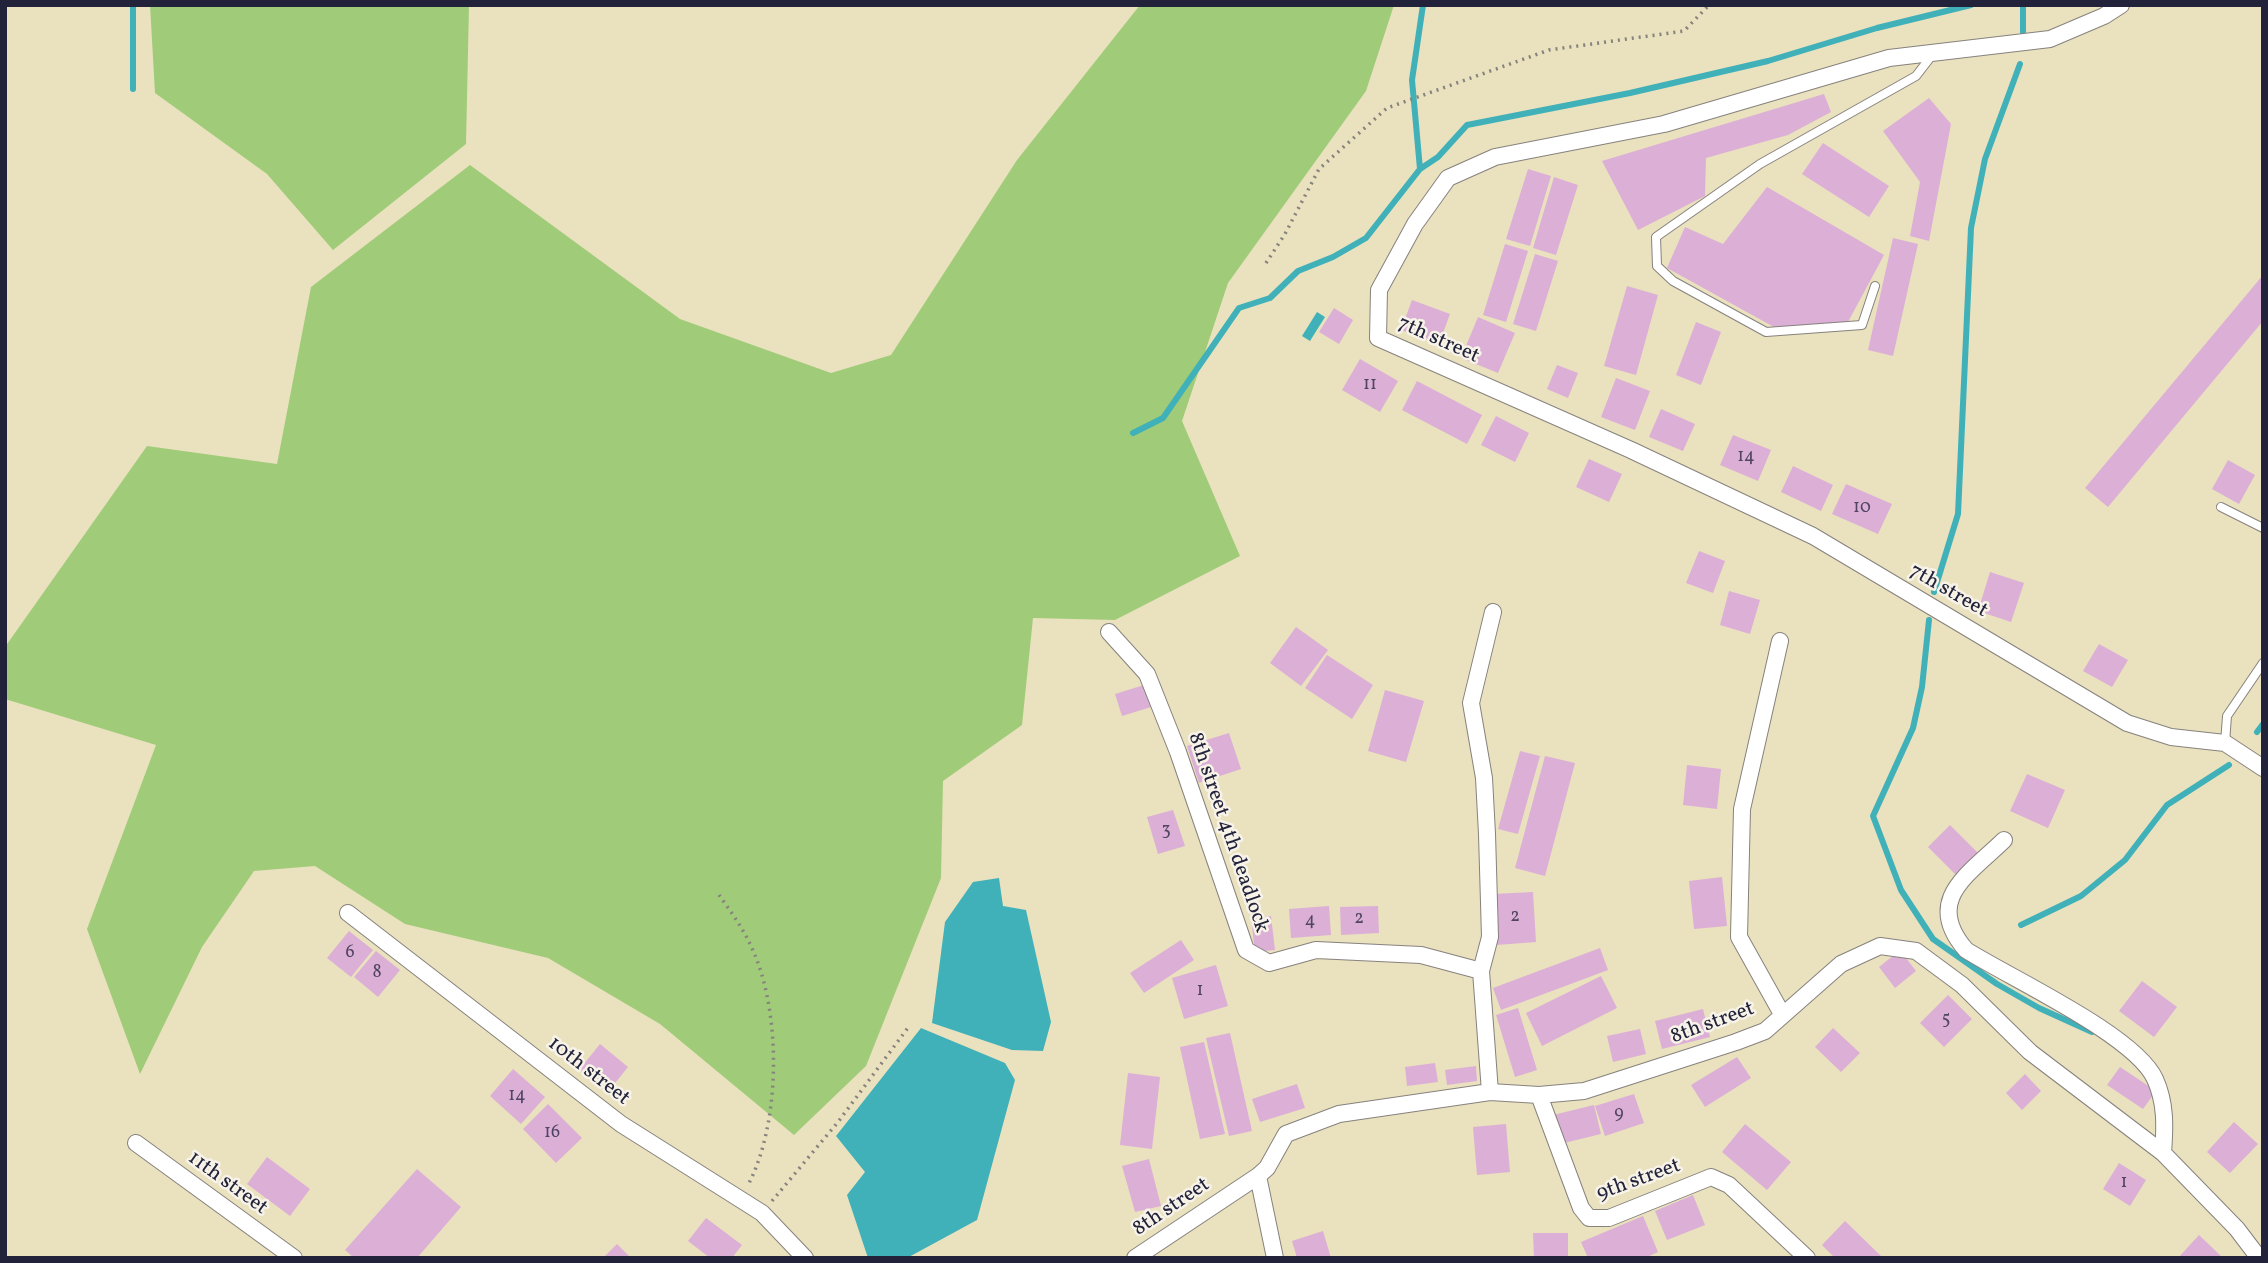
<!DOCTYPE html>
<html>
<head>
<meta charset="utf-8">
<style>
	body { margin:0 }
	#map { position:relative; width:2268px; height:1263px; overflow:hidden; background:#eae1bf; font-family:Vollkorn,serif }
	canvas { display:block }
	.frame { position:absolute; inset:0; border:7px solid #22223b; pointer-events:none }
</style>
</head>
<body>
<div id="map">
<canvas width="2268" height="1263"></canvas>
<div class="frame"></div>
</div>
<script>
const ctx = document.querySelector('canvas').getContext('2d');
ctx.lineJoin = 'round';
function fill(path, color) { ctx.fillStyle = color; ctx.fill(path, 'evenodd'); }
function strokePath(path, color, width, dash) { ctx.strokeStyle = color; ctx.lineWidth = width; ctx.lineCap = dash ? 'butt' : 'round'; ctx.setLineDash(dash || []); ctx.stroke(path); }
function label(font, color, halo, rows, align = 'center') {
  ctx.font = font + ' Vollkorn,serif'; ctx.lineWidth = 5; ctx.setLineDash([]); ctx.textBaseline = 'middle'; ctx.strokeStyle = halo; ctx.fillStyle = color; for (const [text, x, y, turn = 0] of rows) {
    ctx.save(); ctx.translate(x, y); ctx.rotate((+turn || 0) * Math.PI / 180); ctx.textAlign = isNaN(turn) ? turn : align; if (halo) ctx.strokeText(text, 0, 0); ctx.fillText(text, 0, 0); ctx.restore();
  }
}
const green = new Path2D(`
	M150 5H469L466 144 333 250 267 174 155 93Z
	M1140 5H1394L1366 91 1228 283 1182 421 1240 556 1115 620 1033 618 1022 725 943 781 941 878 866 1066 794 1135 660 1024 548 958 405 924 315 866 254 871 202 947 140 1074 87 929 156 745 5 699V647L147 446 277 464 311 287 470 165 680 319 831 373 891 355 1017 160Z`);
const water = new Path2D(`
	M1317 312 1325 317 1310 341 1302 336Z
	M999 878 1003 906 1026 910 1051 1022 1043 1051 1012 1050 932 1023 945 922 973 882Z
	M921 1028 1005 1063 1015 1080 977 1220 907 1258H868L847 1195 865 1172 836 1136Z`);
const stream = new Path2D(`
	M2023 5V32
	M133 89V5
	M1420 169 1412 80 1423 5
	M1133 433 1163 418 1239 308 1270 298 1298 271 1333 257 1366 238 1420 169 1438 157 1467 125 1630 93 1768 61 1877 28 1971 5
	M1934 592 1958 514 1971 228 1985 159 2020 64
	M1929 620 1922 687 1913 728 1873 816 1901 890 1933 939 1997 984 2039 1008 2092 1032
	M2257 732 2263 724
	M2021 925 2081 896 2125 860 2167 805 2229 765`);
const building = new Path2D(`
	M1824 94 1831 112 1788 135 1706 158 1705 196 1638 230 1602 161Z
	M1929 98 1951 124 1929 241 1910 236 1920 182 1883 131Z
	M1823 143 1889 186 1869 217 1802 174Z
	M1528 169 1551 176 1530 246 1506 239Z
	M1554 177 1578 185 1556 255 1533 248Z
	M1767 187 1884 255 1848 322 1774 327 1667 268 1685 227 1723 244Z
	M1893 238 1918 244 1893 356 1868 350Z
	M1505 244 1528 251 1506 322 1483 315Z
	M1535 254 1558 261 1536 331 1513 324Z
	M2263 275V321L2108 507 2085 488Z
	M1627 286 1658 295 1636 375 1604 366Z
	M1412 300 1450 314 1439 344 1401 330Z
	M1334 308 1353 320 1339 344 1319 332Z
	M1478 317 1515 333 1498 373 1461 358Z
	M1696 322 1721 332 1701 385 1676 375Z
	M1360 359 1398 381 1380 412 1342 390Z
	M1557 365 1578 373 1568 398 1547 389Z
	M1616 378 1650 391 1635 430 1601 417Z
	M1417 381 1482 415 1467 444 1402 410Z
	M1661 409 1695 424 1683 451 1649 437Z
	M1496 416 1529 433 1515 462 1481 445Z
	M1733 435 1771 450 1758 481 1720 465Z
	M1589 459 1622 474 1609 502 1576 487Z
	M2228 460 2255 475 2239 504 2212 489Z
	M1793 466 1833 485 1821 511 1781 492Z
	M1846 484 1892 504 1878 534 1832 514Z
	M1699 551 1725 561 1713 593 1686 583Z
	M1990 572 2024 583 2011 622 1978 611Z
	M1729 591 1760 600 1750 634 1720 625Z
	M1296 627 1328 650 1301 686 1270 663Z
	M2099 644 2128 660 2112 687 2083 671Z
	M1327 655 1373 685 1352 719 1305 688Z
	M1144 685 1151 707 1122 716 1115 694Z
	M1385 690 1424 701 1406 762 1368 751Z
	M1229 733 1241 769 1199 783 1187 746Z
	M1520 751 1540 756 1518 834 1498 829Z
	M1545 756 1575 763 1545 876 1515 868Z
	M1687 765 1721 769 1717 809 1683 805Z
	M2027 774 2065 790 2048 828 2010 811Z
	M1173 810 1185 846 1158 854 1147 817Z
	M1950 825 1978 853 1956 875 1928 847Z
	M1722 877 1727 926 1694 929 1689 881Z
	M1533 892 1536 942 1496 945 1493 894Z
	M1329 906 1331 935 1291 938 1289 909Z
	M1378 906 1379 933 1341 935 1340 907Z
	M1271 916 1275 950 1255 952 1251 918Z
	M349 931 373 950 351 977 327 958Z
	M1181 940 1194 960 1144 993 1130 973Z
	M1600 948 1608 970 1501 1010 1493 988Z
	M376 951 400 970 378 997 354 977Z
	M1894 955 1906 958 1916 971 1895 988 1879 967Z
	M1216 965 1228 1006 1184 1019 1172 978Z
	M1601 976 1617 1008 1542 1046 1526 1013Z
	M2142 981 2177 1007 2154 1037 2119 1011Z
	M1948 995 1972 1019 1944 1047 1920 1023Z
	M1518 1008 1537 1070 1515 1077 1496 1015Z
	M1703 1009 1710 1037 1662 1049 1655 1021Z
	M1833 1028 1860 1053 1841 1072 1815 1047Z
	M1640 1029 1646 1054 1613 1062 1607 1036Z
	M1230 1033 1252 1131 1229 1136 1206 1038Z
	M1204 1042 1225 1134 1200 1139 1180 1047Z
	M600 1044 628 1067 607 1093 579 1070Z
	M1737 1057 1751 1078 1705 1107 1691 1085Z
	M1435 1063 1438 1082 1407 1086 1405 1067Z
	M1476 1066 1477 1081 1447 1085 1445 1070Z
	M2120 1067 2156 1091 2143 1109 2107 1085Z
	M513 1069 545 1097 521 1124 490 1096Z
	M1128 1073 1160 1077 1152 1149 1120 1145Z
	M2025 1074 2041 1091 2022 1110 2006 1093Z
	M1297 1084 1305 1108 1260 1122 1252 1099Z
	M1634 1094 1644 1123 1605 1136 1595 1106Z
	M548 1104 582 1138 556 1163 523 1129Z
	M1594 1105 1601 1134 1560 1144 1553 1115Z
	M2234 1122 2258 1144 2230 1173 2207 1152Z
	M1506 1124 1510 1172 1477 1175 1473 1127Z
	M1745 1124 1791 1162 1767 1190 1722 1152Z
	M267 1157 310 1189 290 1216 247 1184Z
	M1149 1159 1161 1206 1135 1212 1122 1166Z
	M2119 1163 2146 1180 2130 1206 2103 1189Z
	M417 1169 461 1207 417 1258H354L345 1250Z
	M1693 1195 1705 1225 1667 1240 1655 1211Z
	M1643 1216 1658 1252 1645 1258H1588L1581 1242Z
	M706 1218 742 1245 732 1258H710L688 1241Z
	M1845 1221 1881 1256 1879 1258H1835L1822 1245Z
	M1323 1231 1331 1258H1297L1292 1241Z
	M1533 1233H1568V1258H1534Z
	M2199 1235 2223 1258H2178Z
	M617 1244 631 1258H603Z`);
const path = new Path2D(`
	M1266 263 1285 234 1319 169 1387 108 1549 50 1684 31 1709 5
	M719 895C729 909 740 924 748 940 782 1004 782 1121 748 1185
	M772 1201 838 1122 910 1025`);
const lane = new Path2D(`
	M1875 286 1862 325 1766 332 1673 281 1657 266 1656 237 1760 164 1916 76 1933 54
	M2221 507 2263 528
	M2225 743 2227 716 2263 663`);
const street = new Path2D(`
	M2121 5 2104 16 2050 39 1889 58 1664 124 1495 157 1448 178 1415 224 1379 290 1378 338 1631 450 1813 536 2127 723 2171 737 2225 743 2263 768
	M1109 632 1147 674 1178 752 1246 950 1269 963 1316 950 1421 955 1481 971
	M1780 641 1742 809 1739 937 1782 1014
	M2004 840C1968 875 1923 900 1966 950 2010 978 2135 1035 2155 1079 2166 1103 2165 1127 2163 1153
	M348 913 621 1124 762 1213 805 1258
	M1490 1092 1481 971 1490 937 1487 834 1484 778 1471 703 1493 612
	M1539 1095 1581 1208 1589 1218H1609L1711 1177 1729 1185 1807 1258
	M136 1143 294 1258
	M1258 1176 1275 1258
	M1135 1258 1258 1176 1267 1168 1286 1134 1339 1114 1490 1092 1539 1095 1584 1091 1736 1042 1765 1031 1841 964 1880 946 1916 951 1962 985 2030 1052 2163 1153 2237 1229 2259 1258`);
const numberNames = [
	["11",1370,386],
	["14",1746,458],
	["10",1862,509],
	["3",1166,832],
	["2",1515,918],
	["2",1359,920],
	["4",1310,922],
	["6",350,954],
	["8",377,974],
	["1",1200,992],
	["5",1946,1021],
	["14",517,1097],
	["9",1619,1115],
	["16",552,1134],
	["1",2124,1184]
];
const streetNames = [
	["7th street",1438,341,24],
	["7th street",1948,592,30],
	["8th street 4th deadlock",1227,833,71],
	["8th street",1713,1024,-20],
	["10th street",588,1072,38],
	["9th street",1639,1181,-20],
	["11th street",227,1184,36],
	["8th street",1172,1208,-34]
];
fill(green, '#a0cc79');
fill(water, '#40b1b8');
strokePath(stream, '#40b1b8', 6);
fill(building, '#dcafd6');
strokePath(lane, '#86827d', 10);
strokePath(street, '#86827d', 18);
strokePath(path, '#86827d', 3.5, [2, 5]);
strokePath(lane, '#fff', 8);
strokePath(street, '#fff', 16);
label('18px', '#504562', null, numberNames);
label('21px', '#22223b', '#f7f3e8', streetNames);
</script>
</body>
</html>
